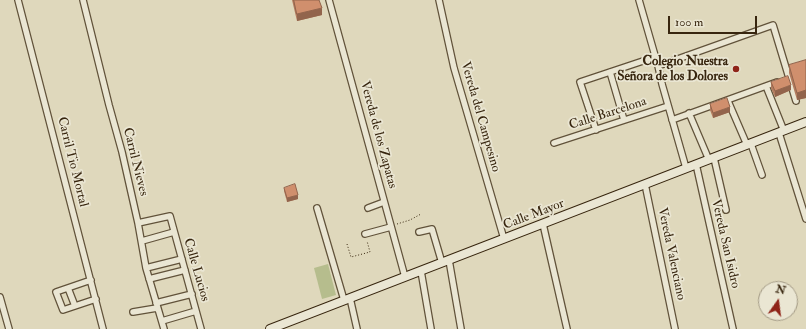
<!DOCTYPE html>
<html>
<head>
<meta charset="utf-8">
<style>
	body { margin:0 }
	#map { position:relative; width:806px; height:329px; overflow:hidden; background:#dfd8bc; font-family:"IM FELL Double Pica",serif }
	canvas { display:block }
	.north { position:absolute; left:758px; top:281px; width:40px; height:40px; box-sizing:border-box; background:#eae6d3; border:1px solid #a29984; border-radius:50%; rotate:14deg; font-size:11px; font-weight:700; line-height:16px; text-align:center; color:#37250e }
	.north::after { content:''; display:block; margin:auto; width:14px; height:18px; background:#8f2418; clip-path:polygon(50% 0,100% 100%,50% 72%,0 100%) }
	.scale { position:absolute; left:668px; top:16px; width:89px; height:18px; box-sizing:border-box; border:2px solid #37250e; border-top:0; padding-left:5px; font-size:12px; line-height:14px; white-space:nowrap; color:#37250e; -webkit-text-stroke:3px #eae6d3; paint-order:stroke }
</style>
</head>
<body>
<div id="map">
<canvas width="806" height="329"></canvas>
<div class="north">N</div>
<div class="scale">100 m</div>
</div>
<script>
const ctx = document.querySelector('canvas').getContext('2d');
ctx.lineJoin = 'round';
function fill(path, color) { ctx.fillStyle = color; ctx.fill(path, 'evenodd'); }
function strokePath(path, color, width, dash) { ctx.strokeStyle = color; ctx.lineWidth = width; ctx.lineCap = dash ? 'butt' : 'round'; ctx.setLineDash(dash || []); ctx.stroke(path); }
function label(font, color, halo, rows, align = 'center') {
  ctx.font = font + ' "IM FELL Double Pica",serif'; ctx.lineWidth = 3.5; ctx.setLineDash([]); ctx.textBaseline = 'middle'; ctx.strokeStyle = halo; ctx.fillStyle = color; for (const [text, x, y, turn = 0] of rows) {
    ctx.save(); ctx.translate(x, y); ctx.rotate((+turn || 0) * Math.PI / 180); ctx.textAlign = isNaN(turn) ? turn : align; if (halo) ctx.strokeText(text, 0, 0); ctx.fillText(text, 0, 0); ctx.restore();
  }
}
const green = new Path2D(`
	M328 264 336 295 322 299 314 268Z`);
const path = new Path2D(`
	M397 224 410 220 421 214
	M347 244 351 257 370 252 367 241`);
const street = new Path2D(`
	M18 0 103 329
	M83 0 109 105 122 152 138 223 146 268 164 329
	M329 0 405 277
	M439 0 454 68 504 239
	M639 0 658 66
	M610 72 624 120
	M766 86 784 131
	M728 101 747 145
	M689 113 709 160
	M672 120 777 82
	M596 130 580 82 655 57
	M779 133 806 219
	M554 143 668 106
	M751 144 762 175
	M714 158 726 210
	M696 164 733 329
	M686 168 662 84 658 66 773 25 796 101
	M645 184 675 329
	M317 208 344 300
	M368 208 384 202
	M138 223 170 216 201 329
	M543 224 567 329
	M419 232 432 229 442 263
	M365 234 391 227
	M142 241 174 232
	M449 260 461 329
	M146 268 182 259
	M421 271 431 329
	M149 279 185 270
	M91 280 56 292 63 310 96 299
	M68 288 75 306
	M0 297 9 329
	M350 298 357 329
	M156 303 192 294
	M133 312 157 308
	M162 321 196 311`);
const secondary = new Path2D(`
	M270 329 806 122`);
const wall = new Path2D(`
	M292 0H319L322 15 297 21Z
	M806 60V98L797 100 789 73V65Z
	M771 82 791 90 775 97 771 88Z
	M710 104 730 112 713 118 710 110Z
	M284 188 298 199 287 202 284 191Z`);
const shadedWall = new Path2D(`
	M322 8V15L297 21V14Z
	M791 85V90L775 97V91Z
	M806 90V98L797 100V93Z
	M730 107V112L713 118V113Z
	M298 195V199L287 202V198Z`);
const building = new Path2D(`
	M294 0H319L322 8 297 14Z
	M806 60V90L797 93 789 65Z
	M788 76 791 85 775 91 771 82Z
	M727 98 730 107 713 113 710 104Z
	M295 184 298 195 287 198 284 188Z`);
const markers = [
	[736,69,4,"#8f2418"]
];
const poiNames = [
	["Colegio Nuestra",728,62],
	["Señora de los Dolores",728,77]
];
const streetNames = [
	["Calle Barcelona",608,114,-18],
	["Vereda del Campesino",480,117,74],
	["Vereda de los Zapatas",378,135,75],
	["Carril Tio Mortal",72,162,76],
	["Carril Nieves",135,162,76],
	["Calle Mayor",534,215,-21],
	["Vereda San Isidro",725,244,77],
	["Vereda Valenciano",671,254,78],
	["Calle Lucios",196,270,74]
];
fill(green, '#b6bd8d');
strokePath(street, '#61523a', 8);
strokePath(secondary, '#37250e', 10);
strokePath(path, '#37250e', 1, [1, 2]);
strokePath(street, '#eae6d3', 5.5);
strokePath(secondary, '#eae6d3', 8);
fill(wall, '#b37b5e');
fill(shadedWall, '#92644c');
fill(building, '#d08f6d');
strokePath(building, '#92644c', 1);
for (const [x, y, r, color] of markers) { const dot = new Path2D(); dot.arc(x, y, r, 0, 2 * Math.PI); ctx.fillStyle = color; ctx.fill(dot); strokePath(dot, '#eae6d3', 1.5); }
label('bold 13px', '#37250e', '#eae6d3', poiNames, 'right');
label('13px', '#37250e', '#eae6d3', streetNames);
</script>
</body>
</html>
